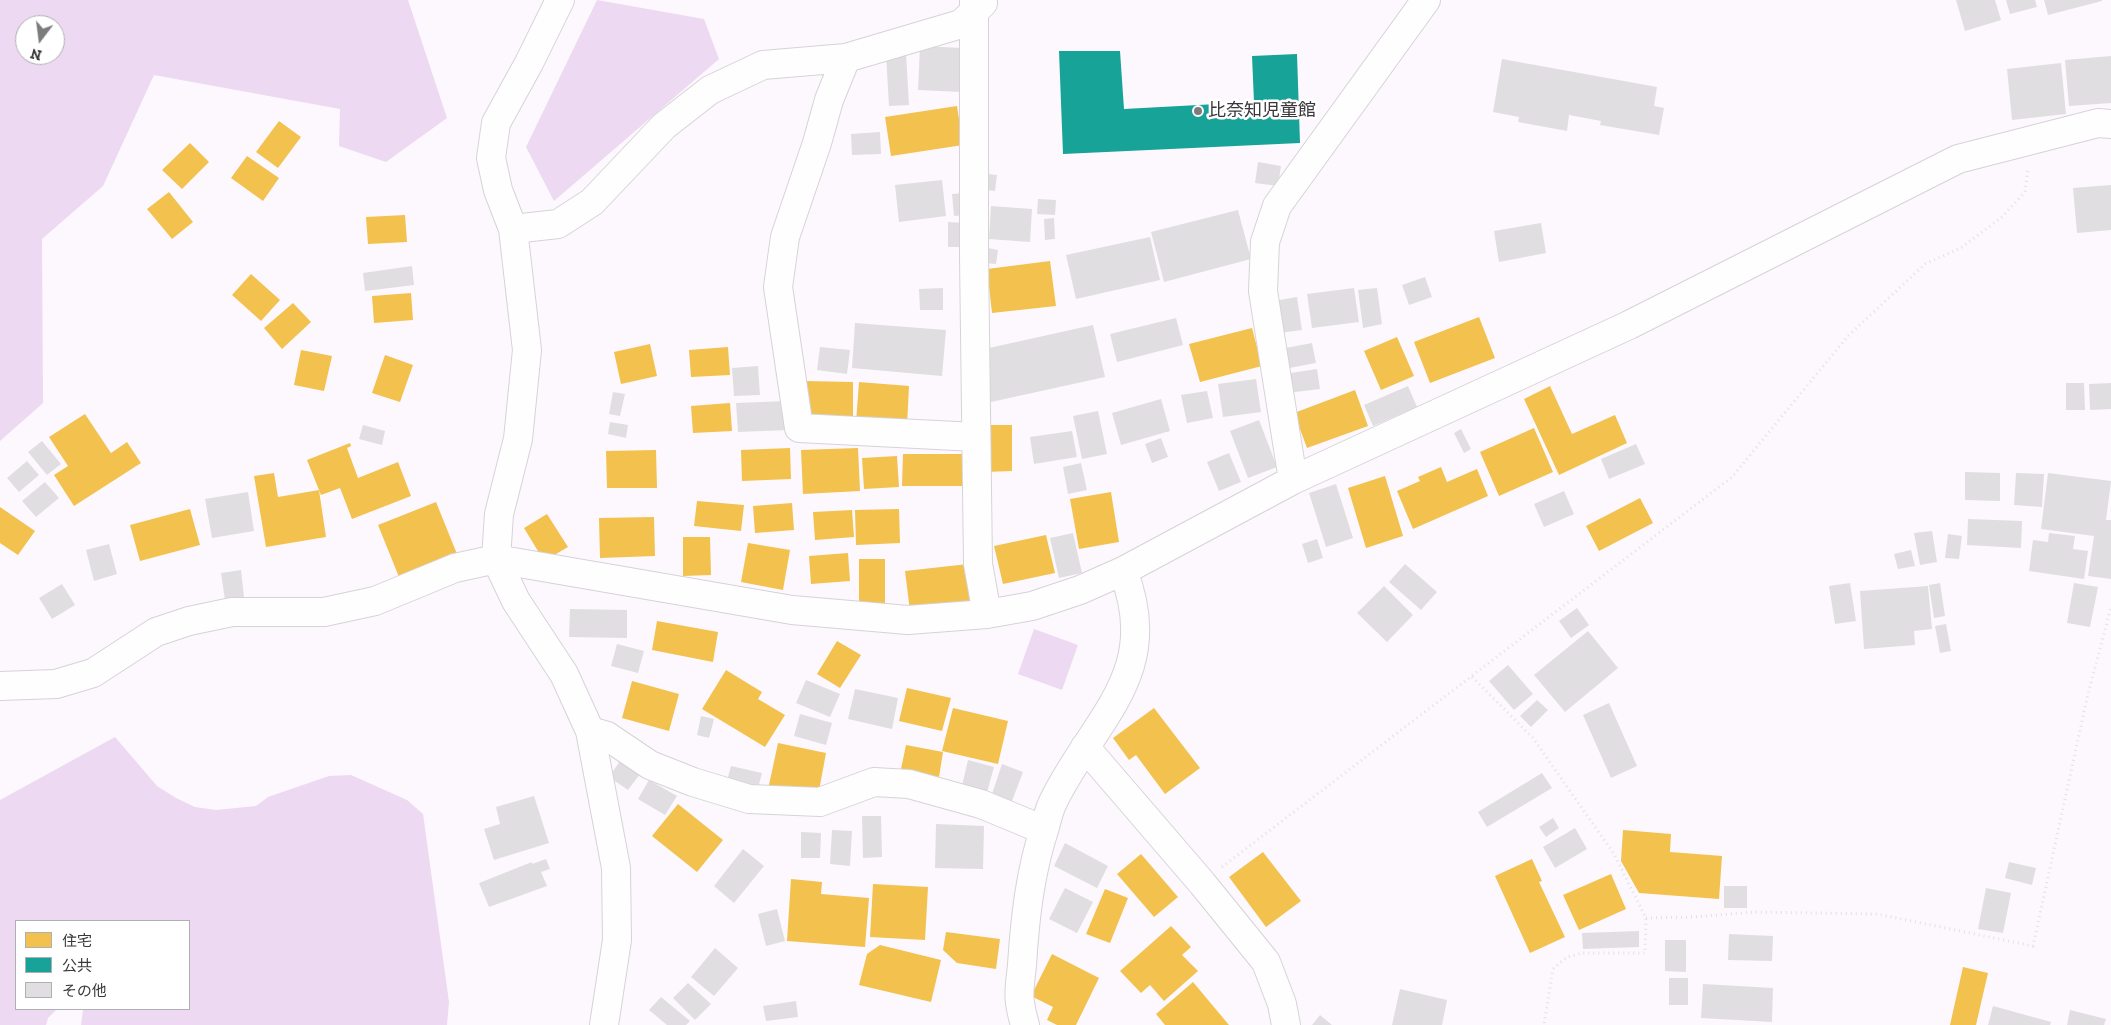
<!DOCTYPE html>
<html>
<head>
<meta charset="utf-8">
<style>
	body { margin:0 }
	#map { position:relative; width:2111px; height:1025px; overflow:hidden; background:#fcf8fd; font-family:"Zilla Slab","Noto Sans JP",serif }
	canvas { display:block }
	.legend { position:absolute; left:15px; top:920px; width:175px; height:90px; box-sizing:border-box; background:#fff; border:1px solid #b0afb1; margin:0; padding:6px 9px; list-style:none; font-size:15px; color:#3a373b }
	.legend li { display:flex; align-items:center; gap:10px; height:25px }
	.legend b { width:25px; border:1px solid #b0afb1 }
	.north { position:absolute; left:15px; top:15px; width:50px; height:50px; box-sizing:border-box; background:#fff; border:1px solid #b0afb1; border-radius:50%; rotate:195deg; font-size:14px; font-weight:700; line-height:20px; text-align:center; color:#3a373b }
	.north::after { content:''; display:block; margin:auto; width:18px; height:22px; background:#7e7b7f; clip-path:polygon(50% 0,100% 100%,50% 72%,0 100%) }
</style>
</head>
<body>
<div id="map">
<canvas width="2111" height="1025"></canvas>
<ul class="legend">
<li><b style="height:14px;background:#f2c14e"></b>住宅</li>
<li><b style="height:14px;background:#17a398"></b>公共</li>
<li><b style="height:14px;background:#e1dee2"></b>その他</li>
</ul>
<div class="north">N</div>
</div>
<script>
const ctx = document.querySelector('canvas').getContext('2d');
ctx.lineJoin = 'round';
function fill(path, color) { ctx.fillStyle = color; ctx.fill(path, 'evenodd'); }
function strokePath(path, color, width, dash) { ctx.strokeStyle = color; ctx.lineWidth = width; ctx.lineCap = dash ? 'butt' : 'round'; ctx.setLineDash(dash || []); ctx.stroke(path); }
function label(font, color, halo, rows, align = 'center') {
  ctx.font = font + ' "Zilla Slab","Noto Sans JP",serif'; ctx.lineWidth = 5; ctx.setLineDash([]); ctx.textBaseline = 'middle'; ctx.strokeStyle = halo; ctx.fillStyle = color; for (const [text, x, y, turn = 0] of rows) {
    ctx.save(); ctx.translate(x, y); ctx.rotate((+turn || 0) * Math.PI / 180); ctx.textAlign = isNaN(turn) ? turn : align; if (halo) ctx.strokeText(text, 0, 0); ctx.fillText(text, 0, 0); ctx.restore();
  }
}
const green = new Path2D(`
	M0 0H408L447 118 386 162 339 146 340 109 154 75 103 186 42 239 43 403 0 441ZM25 25H55V55H25Z
	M597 0 704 19 719 59 554 201 526 147Z
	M1034 629 1078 645 1062 690 1018 674Z
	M115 737 157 786 176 798 195 807 216 810 256 806 268 797 329 776 351 775 407 800 423 814 449 1002 447 1025H81L83 1010 81 1009H189V921H16V1009H57L48 1018 46 1025H0V800Z`);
const homes = new Path2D(`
	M957 106 963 145 891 156 885 117Z
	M279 121 301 137 278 168 256 152Z
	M190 143 209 162 182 189 162 170Z
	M247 156 279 178 263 201 231 178Z
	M169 192 193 222 172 239 147 209Z
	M405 215 407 242 368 244 366 217Z
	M1050 261 1056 306 992 313 987 269Z
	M251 274 280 300 261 321 232 295Z
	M411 293 413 320 374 323 372 296Z
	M293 303 311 322 282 349 264 328Z
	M1479 317 1495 358 1430 383 1414 342Z
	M1252 328 1262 366 1200 382 1189 344Z
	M1397 337 1414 376 1381 390 1364 351Z
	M650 344 657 376 621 384 614 352Z
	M728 347 730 375 691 377 689 350Z
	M301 350 332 356 324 391 294 385Z
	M385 355 413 365 400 402 372 393Z
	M805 381 853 382V422L804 421Z
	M859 382 909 386 907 426 856 422Z
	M1550 386 1572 434 1615 415 1627 443 1559 475 1524 399Z
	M1355 390 1368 426 1307 448 1294 413Z
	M730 403 732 431 693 433 691 406Z
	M85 414 111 453 127 442 141 463 74 506 54 475 68 466 49 437Z
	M984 425H1012V471L985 472Z
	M1534 428 1553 472 1499 496 1480 452Z
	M350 443 351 446 347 448 358 478 398 462 411 496 352 519 340 488 321 495 307 460Z
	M790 448 791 479 742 481 741 450Z
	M858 448 860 491 803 494 801 450Z
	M656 450 657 488H607L606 451Z
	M903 454H969V486H902Z
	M897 456 899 487 864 489 862 458Z
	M1441 467 1447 482 1477 469 1488 496 1413 529 1397 491 1420 481 1418 477Z
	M274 473 278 497 319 490 326 537 266 547 254 476Z
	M1385 476 1403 536 1366 548 1348 488Z
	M1111 492 1119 542 1079 549 1070 499Z
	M1640 498 1653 523 1599 551 1586 526Z
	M697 501 744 505 741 531 694 526Z
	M436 502 457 554 399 577 378 525Z
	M792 503 794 530 755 533 753 506Z
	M0 507 35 531 18 555 0 543Z
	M190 509 200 545 140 561 130 525Z
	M899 509 900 543 856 545 855 510Z
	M852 510 854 537 815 540 813 512Z
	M547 514 568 547 544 561 524 528Z
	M654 517 655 556 600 558 599 518Z
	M1046 535 1055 573 1003 584 994 546Z
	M683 537H710L711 575 683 576Z
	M748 543 790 550 783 590 741 582Z
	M848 553 850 581 811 584 809 556Z
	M859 559H885V603H859Z
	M968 564 973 603 910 611 905 571Z
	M657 621 718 632 713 662 652 650Z
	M837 641 861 655 840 688 817 674Z
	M726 670 762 692 758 699 785 715 765 747 702 709Z
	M632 681 679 694 669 731 622 718Z
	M907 688 951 698 942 731 899 721Z
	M953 708 1008 721 998 764 942 751Z
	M1154 708 1200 768 1165 794 1136 755 1129 760 1113 738Z
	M778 743 826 753 818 796 769 785Z
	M906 745 943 752 939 777 901 769Z
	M678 804 723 840 697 872 652 836Z
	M1623 830 1671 834 1670 852 1722 856 1719 899 1639 893 1621 861Z
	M1263 852 1301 901 1266 927 1229 877Z
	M1141 854 1178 897 1154 917 1117 874Z
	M1532 859 1542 881 1539 882 1565 937 1530 953 1495 876Z
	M1611 874 1626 909 1579 930 1563 895Z
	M791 879 822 882 821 894 869 898 865 947 787 941Z
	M873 884 928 887 925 940 870 937Z
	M1105 889 1128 898 1110 943 1086 934Z
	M1171 926 1191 947 1182 955 1198 971 1164 1001 1150 985 1141 993 1120 971Z
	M946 932 1000 939 996 969 957 963 943 950Z
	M880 945 941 960 931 1002 859 985 867 954Z
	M1052 954 1099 978 1076 1025H1057L1047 1020 1053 1007 1031 996Z
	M1963 967 1988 973 1976 1025H1950Z
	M1193 982 1229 1025H1165L1156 1014Z`);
const public = new Path2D(`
	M1059 51H1120L1124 109 1254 102 1252 56 1297 54 1300 143 1063 154Z`);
const building = new Path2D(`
	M1956 0H1995L2001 20 1965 31Z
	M2006 0H2035L2037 7 2010 14Z
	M2044 0H2102V1L2048 15Z
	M920 46 963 48 961 92 918 90Z
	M906 53 909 105 889 106 886 54Z
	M2111 56V103L2069 106 2065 60Z
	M1502 59 1657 87 1654 106 1664 108 1659 135 1600 125 1601 121 1569 115 1567 131 1518 122 1519 117 1493 112Z
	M2061 63 2066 114 2012 120 2007 69Z
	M880 132 881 154 852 155 851 134Z
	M1258 162 1281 166 1278 186 1255 183Z
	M988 174 997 175 995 191 987 190Z
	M942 180 946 216 899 222 895 185Z
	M2111 185V230L2077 233 2073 188Z
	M964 193 966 215 954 216 952 194Z
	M1038 199 1056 200 1055 215 1037 214Z
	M991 206 1032 209 1030 242 989 239Z
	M1238 210 1251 259 1164 282 1151 232Z
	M1054 218 1055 239 1045 240 1044 219Z
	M948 222 965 223 964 247H948Z
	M1541 223 1546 253 1499 262 1494 231Z
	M1150 237 1160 280 1076 299 1066 255Z
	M988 248 998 250 996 264 986 263Z
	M412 266 414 285 365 291 363 273Z
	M1425 277 1432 297 1409 305 1402 285Z
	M943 288V310H920L919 289Z
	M1354 288 1359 322 1312 328 1307 294Z
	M1377 288 1382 324 1363 328 1358 290Z
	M1297 297 1302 330 1279 333 1274 301Z
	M1176 318 1183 345 1117 362 1110 334Z
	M855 323 946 330 942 376 852 368Z
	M1093 325 1105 377 991 402 980 350Z
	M1312 343 1316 363 1284 369 1280 349Z
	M820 347 850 350 847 374 817 370Z
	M758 366 760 395 734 396 732 368Z
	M1317 369 1320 389 1287 393 1284 374Z
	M1256 379 1261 412 1223 417 1218 384Z
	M2066 383H2084L2085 410H2066Z
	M2111 383V409L2090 410 2089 384Z
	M1408 386 1417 407 1373 426 1364 405Z
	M1207 391 1213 418 1187 423 1181 395Z
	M613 392 625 394 620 416 609 414Z
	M1161 399 1170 431 1121 445 1112 413Z
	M787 401 788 430 738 432 736 403Z
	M1098 411 1107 454 1082 459 1073 416Z
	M1259 420 1277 467 1248 478 1230 431Z
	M610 422 628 425 626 438 608 434Z
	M363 425 385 431 382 445 359 439Z
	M1461 429 1471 449 1464 453 1454 433Z
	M1072 431 1077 457 1034 464 1030 437Z
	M1161 438 1168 457 1152 463 1145 444Z
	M42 441 61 464 47 475 28 452Z
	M1636 444 1645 464 1609 479 1601 459Z
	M1229 453 1241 482 1219 491 1207 462Z
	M27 461 39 475 19 492 7 478Z
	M1081 463 1087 490 1068 494 1063 467Z
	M1965 472 2000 473V501L1965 500Z
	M2016 473 2044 474 2042 507 2014 505Z
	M2048 473 2111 481 2106 520H2111V579L2088 576 2094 536 2041 529Z
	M45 482 59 498 36 517 22 501Z
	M1336 484 1353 538 1326 547 1309 493Z
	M1564 491 1574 514 1544 527 1534 504Z
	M248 492 254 531 212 538 205 499Z
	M1968 519 2022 521 2021 548 1967 545Z
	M1932 531 1937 562 1920 565 1914 533Z
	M1073 533 1082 573 1059 578 1050 538Z
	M2049 533 2075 536 2073 549 2088 551 2084 579 2029 571 2033 540 2048 542Z
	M1948 534 1962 536 1959 559 1945 558Z
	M1317 539 1323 558 1308 563 1302 544Z
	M109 544 117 574 94 581 86 550Z
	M1911 550 1915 566 1898 569 1894 554Z
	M1405 564 1437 592 1421 610 1389 582Z
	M241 570 244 597 225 600 221 573Z
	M1850 583 1856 621 1835 624 1829 586Z
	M1940 583 1945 616 1934 618 1929 585Z
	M2074 583 2098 587 2090 627 2067 623Z
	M62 584 75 605 52 619 39 598Z
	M1384 586 1413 615 1387 642 1357 613Z
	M1928 586 1932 629 1914 631 1915 645 1864 649 1860 591Z
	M1577 608 1589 625 1571 638 1559 621Z
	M570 609 627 610V638L569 637Z
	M1946 624 1951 651 1940 653 1935 626Z
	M1588 631 1618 668 1565 712 1534 675Z
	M617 644 644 651 638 673 611 666Z
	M1508 665 1533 694 1514 710 1489 681Z
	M806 680 840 694 830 717 796 703Z
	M855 689 898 698 892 729 848 719Z
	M1537 700 1548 710 1531 727 1520 716Z
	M1609 703 1637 766 1611 778 1583 715Z
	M800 714 832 723 826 745 794 736Z
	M701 716 714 719 709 738 697 735Z
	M968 760 994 767 986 796 961 790Z
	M620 761 640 774 628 790 609 777Z
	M1002 764 1023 772 1012 801 992 794Z
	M731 766 762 773 757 792 726 784Z
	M1542 773 1552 788 1487 827 1478 812Z
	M649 780 677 796 665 815 638 799Z
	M534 796 549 843 494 860 484 829 500 824 496 807Z
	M862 816H881L882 857 863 858Z
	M1553 818 1559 828 1546 837 1539 827Z
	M936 824 984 826 983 869 935 868Z
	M1575 828 1587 849 1555 868 1543 847Z
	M832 830 852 831 850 866 830 864Z
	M801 832 821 833 820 858H801Z
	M1065 843 1108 866 1097 888 1054 866Z
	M743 849 764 866 734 903 714 886Z
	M546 859 550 869 541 872 547 886 489 907 479 883 532 862V864Z
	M2009 862 2036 868 2032 885 2005 878Z
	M1724 886H1747V908H1724Z
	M1065 888 1093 902 1077 933 1049 919Z
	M1986 888 2011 893 2003 933 1978 929Z
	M777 909 785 941 766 946 758 914Z
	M1639 931V947L1583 949 1582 933Z
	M1729 934 1773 936 1772 961 1728 960Z
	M1665 940H1686V972L1665 971Z
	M715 948 738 968 714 996 691 977Z
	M1669 978H1688V1005H1669Z
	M688 983 711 1004 695 1020 673 998Z
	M1703 984 1773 988 1772 1022 1701 1018Z
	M1400 989 1447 1000 1442 1025H1392Z
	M661 997 690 1021 686 1025H667L649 1010Z
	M796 1001 798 1017 766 1021 763 1006Z
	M1993 1006 2051 1022 2050 1025H1988Z
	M2070 1010 2106 1019 2104 1025H2067Z
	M1320 1015 1332 1025H1312Z`);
const path = new Path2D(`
	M1472 677 1533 738 1614 854 1646 918 1645 953H1583L1567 957 1553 969 1544 1025
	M1222 867 1732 477 1848 336 1925 264 1961 248 2002 217 2025 192 2028 168
	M1646 918 1694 917 1753 912 1877 914 2033 946 2087 698 2111 607`);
const minor = new Path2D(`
	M560 0 529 63 496 123 491 158 498 190 513 229 527 350 518 439 499 514 496 559 516 601 564 674 590 731 616 868 617 940 604 1025
	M974 0V256L978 564 987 614
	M846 58 829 100 817 143 785 237 778 287 799 428 976 437
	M513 229 558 224 592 202 664 126 710 90 763 65 846 58 961 24 983 3
	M1293 480 1263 291 1265 242 1277 206 1426 0
	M0 686 56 684 93 673 156 632 189 621 232 612H324L375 601 455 568 496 559 792 610 908 620 987 614 1032 606 1080 590 1123 571 1293 480 1629 325 1958 159 2098 123 2111 124
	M590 731 607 736 650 765 693 782 749 799 820 802 874 782 909 784 981 804 1044 830
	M1085 747 1202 883 1266 962 1282 1004 1286 1025
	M1025 1025C1023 1018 1021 1010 1020 1003 1018 991 1021 977 1022 965 1025 918 1030 872 1045 827 1047 819 1049 810 1053 802 1093 719 1164 674 1123 571`);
const markers = [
	[1198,111,5,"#7e7b7f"]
];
const poiNames = [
	["比奈知児童館",1208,111]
];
fill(green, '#edd9f1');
fill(homes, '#f2c14e');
fill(public, '#17a398');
fill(building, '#e1dee2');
strokePath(minor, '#d6d3d7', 30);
strokePath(path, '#e2e0e2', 3, [1, 4]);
strokePath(minor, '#fffeff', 28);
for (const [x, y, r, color] of markers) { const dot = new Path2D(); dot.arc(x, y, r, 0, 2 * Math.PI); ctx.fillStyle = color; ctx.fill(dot); strokePath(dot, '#fff', 2); }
label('18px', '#3a373b', '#fff', poiNames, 'left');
</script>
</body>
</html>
